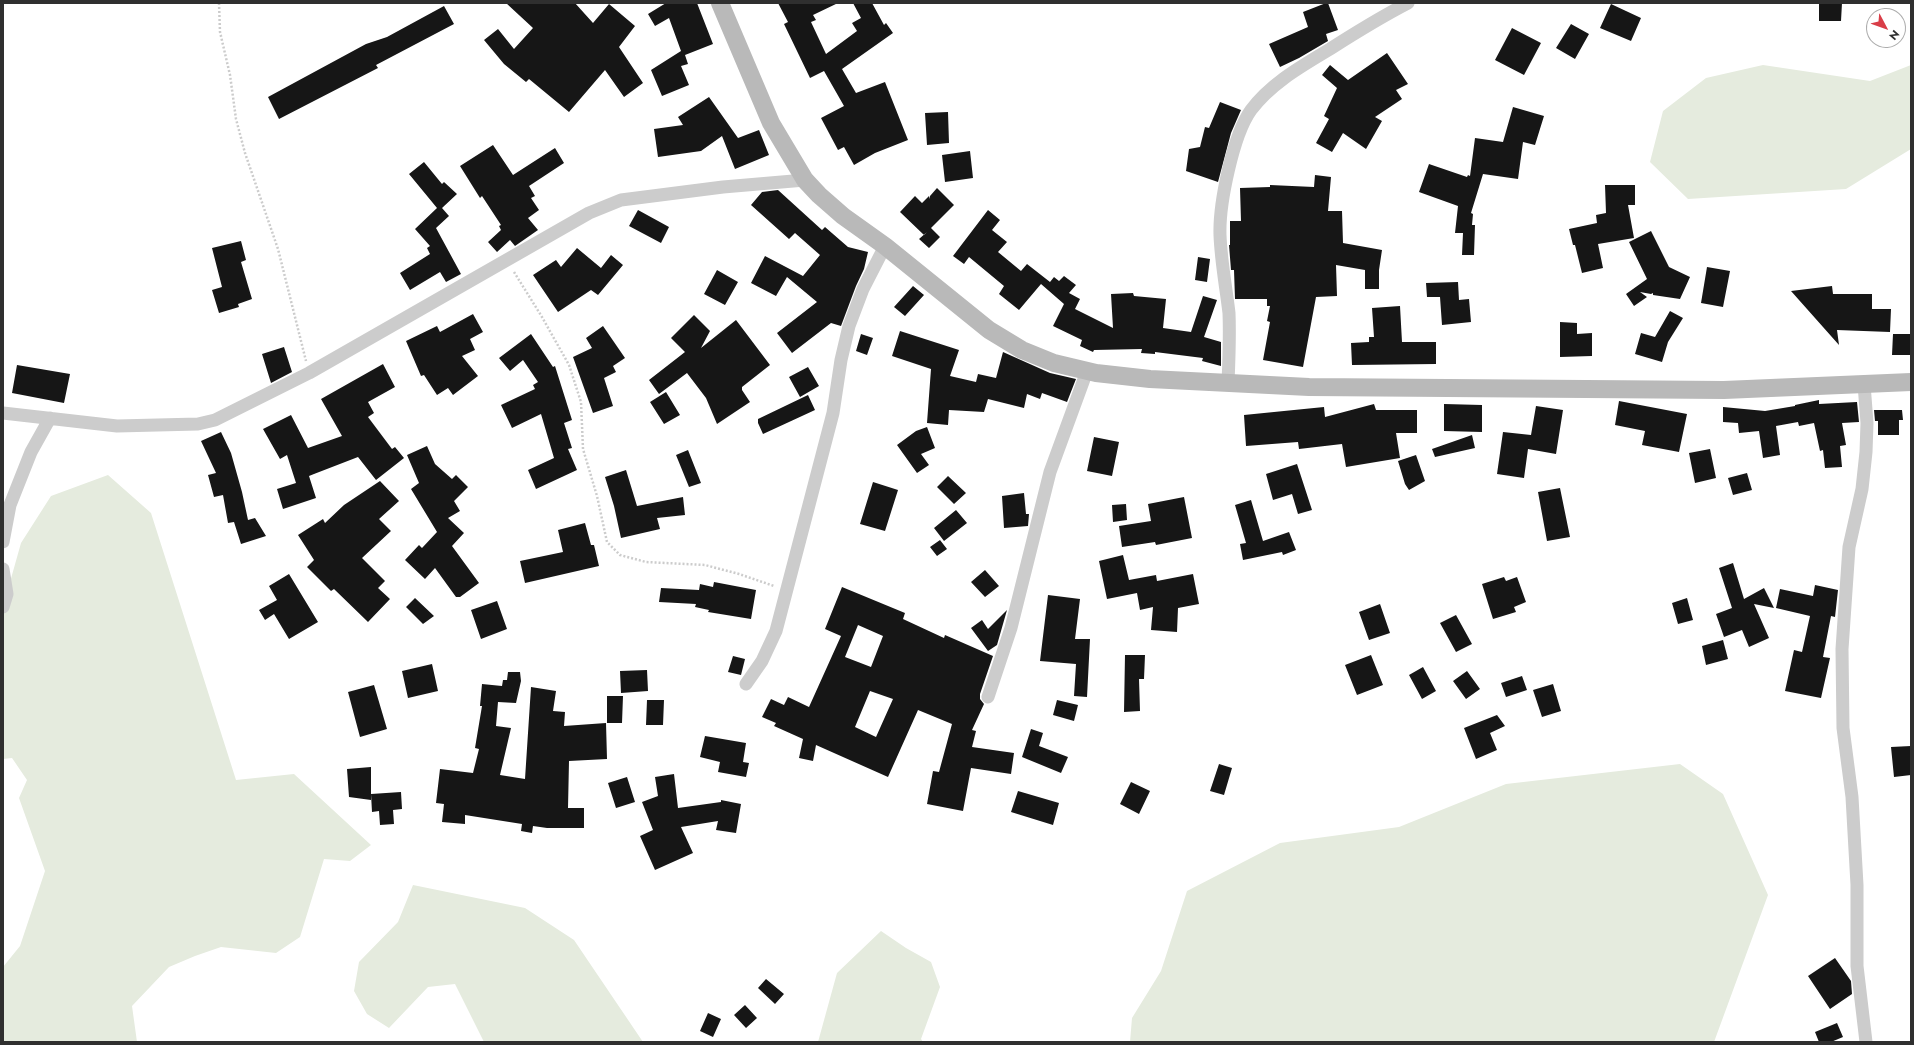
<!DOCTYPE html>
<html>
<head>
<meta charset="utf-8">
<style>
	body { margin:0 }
	#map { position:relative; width:1914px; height:1045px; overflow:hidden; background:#fff; font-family:Jost,sans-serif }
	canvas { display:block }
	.frame { position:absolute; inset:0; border:4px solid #2f2f2f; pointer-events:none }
	.north { position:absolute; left:1866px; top:8px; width:40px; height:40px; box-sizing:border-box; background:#fff; border:1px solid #acacac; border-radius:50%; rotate:131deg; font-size:11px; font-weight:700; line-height:16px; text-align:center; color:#2f2f2f }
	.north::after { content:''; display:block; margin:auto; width:14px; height:18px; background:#d93e48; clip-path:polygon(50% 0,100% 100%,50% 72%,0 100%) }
</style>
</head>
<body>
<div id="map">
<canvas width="1914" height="1045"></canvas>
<div class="frame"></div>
<div class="north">N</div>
</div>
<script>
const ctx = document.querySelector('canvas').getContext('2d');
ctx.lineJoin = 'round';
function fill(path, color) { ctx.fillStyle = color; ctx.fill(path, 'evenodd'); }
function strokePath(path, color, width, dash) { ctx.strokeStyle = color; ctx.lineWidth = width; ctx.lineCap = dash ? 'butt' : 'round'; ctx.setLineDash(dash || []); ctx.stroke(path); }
const green = new Path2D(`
	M1763 65 1870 81 1911 65V149L1846 189 1688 199 1650 162 1663 111 1706 78Z
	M108 475 151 513 236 780 294 774 371 845 350 861 324 859 300 937 276 953 221 947 195 956 169 967 132 1006 137 1042H3V967L20 946 45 871 19 798 27 780 12 758 3 759V607L21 543 51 496Z
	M1680 764 1723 794 1768 895 1714 1042H1130L1132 1018 1161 971 1187 891 1280 843 1399 827 1506 784Z
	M413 885 525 908 574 940 643 1042H484L455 984 428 987 389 1028 367 1014 354 991 359 962 398 922Z
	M881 931 906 948 931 962 940 987 921 1039 923 1042H818L837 973Z`);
const building = new Path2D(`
	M506 3H575L593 23 609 4 635 26 619 47 643 83 624 97 605 70 569 112 529 79 526 82 504 64 484 40 498 29 514 49 533 28Z
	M666 3H697L713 44 685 55 688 64 681 66 689 85 662 96 651 70 681 51 669 18 655 26 648 14Z
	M778 3H838L813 15 816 20 811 22 826 54 857 31 852 23 861 18 853 3H872L884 25 886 23 893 33 842 69 856 93 885 82 908 140 875 153 854 165 844 147 838 150 821 118 844 106 824 71 810 78 784 24 788 22Z
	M1326 3H1328L1338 30 1326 34 1328 41 1299 58 1280 67 1269 44 1308 27 1303 12Z
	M1819 3H1842L1841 21H1819Z
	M1611 4 1641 18 1631 41 1600 28Z
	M444 6 454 24 376 65 378 68 279 119 268 97 366 44 387 37Z
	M1571 24 1589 34 1575 59 1556 48Z
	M1512 28 1541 43 1524 75 1495 60Z
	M1387 53 1408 84 1396 90 1402 99 1375 117 1382 121 1366 149 1343 133 1332 152 1316 143 1329 119 1324 116 1337 88 1322 75 1330 65 1348 80Z
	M709 97 738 138 759 130 769 155 735 169 722 136 701 151 658 157 654 129 683 125 678 117Z
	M1220 102 1241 110 1231 133 1218 182 1186 171 1189 149 1200 147 1205 127 1209 128Z
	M1513 107 1544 116 1535 145 1523 142 1518 179 1483 174 1471 213 1473 214 1472 225H1475L1474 255H1462L1463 233H1455L1458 206 1419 192 1429 164 1467 177 1468 175 1470 176 1475 138 1503 142Z
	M948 112 949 143 927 145 925 113Z
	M493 145 513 175 555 148 564 163 529 186 535 196 531 198 539 210 528 218 538 230 515 246 510 240 497 252 488 242 501 230 499 226 501 225 482 196 480 198 460 166Z
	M970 151 973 178 945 182 942 155Z
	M424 162 442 184 444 182 457 194 442 208 449 216 436 228 461 274 446 282 440 272 410 290 400 273 430 254 427 248 430 246 415 229 437 208 409 174Z
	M1315 175 1331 177 1328 211H1342L1343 243 1382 250 1379 270V289H1365V270L1336 265 1337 296 1316 297 1303 367 1263 360 1270 322 1267 321 1270 306H1267V299H1235L1234 270H1231L1229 245H1230V221H1241L1240 188 1270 187V185L1314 187Z
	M1605 185H1635V205H1628L1634 238 1598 244 1603 268 1582 273 1575 245H1573L1569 229 1597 223 1596 215 1606 213Z
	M937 188 954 205 931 228 940 237 929 248 919 239 927 232 924 235 900 212 915 196 922 203 929 196 930 199V196Z
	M778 190 822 230 825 227 848 247 868 252 864 269 856 286 841 326 831 323 792 353 777 333 817 302 787 277 776 296 751 283 765 256 803 276 820 255 795 233 789 239 751 205 762 192Z
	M638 210 669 227 661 243 629 226Z
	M988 210 1000 220 992 230 1007 242 998 252 1021 271 1027 264 1050 282 1054 277 1059 281 1064 276 1076 285 1069 293 1080 299 1075 309 1113 328 1111 294 1133 293 1134 296 1166 299 1163 328 1191 332 1203 296 1217 300 1204 337 1221 342V366L1202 361 1203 358 1155 352V354L1141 353 1142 349 1094 350 1093 352 1080 346 1082 340 1053 326 1064 304 1041 284 1019 310 999 294 1004 286 969 257 964 264 953 256Z
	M1651 231 1669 267 1690 277 1680 299 1653 295V293L1651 294 1640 292 1647 297 1634 306 1626 294 1647 279 1629 242Z
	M241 241 246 260 241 262 252 299 238 304 239 307 219 313 212 290 222 287 212 248Z
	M577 248 601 268 611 255 623 265 598 295 591 290 558 312 533 275 556 260 561 267Z
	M1198 257 1210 259 1207 282 1195 280Z
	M1707 267 1730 271 1723 307 1701 303Z
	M717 270 738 282 725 305 704 294Z
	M1458 282 1459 300 1469 299 1471 322 1442 325 1440 297H1427L1426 283Z
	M913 286 924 295 905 316 894 307Z
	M1832 286 1833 294H1872V309H1891L1890 332 1837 330 1839 345 1791 291Z
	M1400 306 1402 342H1436V364L1352 365 1351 343 1369 342V337H1374L1372 308Z
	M1670 311 1683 318 1668 342 1662 362 1635 354 1641 333 1655 337Z
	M473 314 483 332 470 339 475 350 462 356 478 376 453 395 448 388 437 395 424 375 421 376 406 341 437 326 440 332Z
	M694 315 710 331 701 348 736 320 770 365 742 387V390L750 402 717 424 706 398 687 373 659 394 649 380 685 352 671 338Z
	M1560 322 1577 323V334L1592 333V356L1560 357Z
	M603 326 625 358 613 366 616 372 604 378 613 406 593 413 573 357 592 348 586 338Z
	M900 331 959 350 950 376 976 382 978 374 996 378 1003 352 1050 373 1076 379 1067 402 1042 393 1040 399 1027 394 1024 408 988 399 984 412 949 410 948 425 927 423 931 369 892 356Z
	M531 334 553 367 555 366 572 420 564 423 572 448 568 449 577 470 536 489 528 470 554 458 541 414 512 428 501 405 535 389 533 385 538 382 523 360 510 371 499 358Z
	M861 334 873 338 867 355 856 351Z
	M1893 334H1911V355H1892Z
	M284 347 292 372 271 383 262 354Z
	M383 364 395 387 368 402 374 413 368 417 392 449 395 447 404 458 376 480 358 457 314 474 309 476 316 498 283 509 277 489 296 483 287 455 280 459 263 429 291 415 308 448 342 436 321 399Z
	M17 365 70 374 64 403 12 393Z
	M808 367 819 386 800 397 789 377Z
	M666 392 680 415 664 424 650 402Z
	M808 395 815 410 763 434 758 423V419Z
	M1819 400V404L1857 402 1859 422 1842 423 1846 445 1840 446 1842 467 1825 468 1823 450 1820 451 1814 423 1799 426 1798 422 1776 426 1780 455 1763 458 1759 431 1739 433 1738 423 1723 422V407L1765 411 1795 406V405Z
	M1619 401 1687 414 1679 452 1642 445 1645 431 1615 425Z
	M1374 404 1376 410H1417V433H1396L1400 458 1346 467 1342 444 1299 449 1298 442 1246 446 1244 415 1324 407 1325 417Z
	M1444 404 1482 405V432L1444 431Z
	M1536 406 1563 410 1556 454 1528 449 1524 478 1497 474 1503 432 1531 435Z
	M1874 410H1902L1903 420H1899V435H1878V421H1875Z
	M927 427 935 448 921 454 929 465 917 473 897 445 916 431Z
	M221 432 231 453 242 492 248 520 255 518 266 536 241 544 234 522 228 523 223 495 214 497 208 475 216 473 201 441Z
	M1472 435 1475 448 1435 457 1432 449Z
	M1094 437 1119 442 1112 476 1087 471Z
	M427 446 435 464 452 479 456 475 468 487 454 501 460 511 448 518 464 533 452 546 479 583 460 597H456L435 568 425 579 405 560 419 545 422 548 437 532 411 489 419 483 407 455Z
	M1710 449 1716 478 1695 483 1689 453Z
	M688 450 701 483 689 487 676 455Z
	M1416 455 1425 481 1409 490 1405 484 1398 461Z
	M1297 464 1312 510 1298 514 1292 494 1273 500 1266 474Z
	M626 470 637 506 683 497 685 515 657 518 660 529 621 538 614 506 605 477Z
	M1747 473 1752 490 1733 495 1728 478Z
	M948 476 966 493 954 504 937 487Z
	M380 481 399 501 379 519 391 531 362 558 385 581 378 588 390 599 368 622 334 589 331 591 307 567 314 560 298 535 323 519 325 523 344 505Z
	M873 482 898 490 885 531 860 524Z
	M1560 488 1570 537 1547 541 1538 492Z
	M1024 493 1026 514H1029L1028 526 1004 528 1002 496Z
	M1184 497 1192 538 1156 545 1155 542 1122 547 1119 526 1151 521 1148 504Z
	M1251 500 1263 541 1289 532 1296 550 1283 555 1282 552 1243 560 1240 544 1246 543 1235 505Z
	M1126 504 1127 520 1113 522 1112 505Z
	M956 510 967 523 944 541 934 528Z
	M585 523 591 545H594L599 566 525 583 520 561 563 552 558 530Z
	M940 540 947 549 937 556 930 547Z
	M1123 555 1129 580 1156 575 1157 581 1193 574 1199 604 1178 608 1177 632 1151 630 1153 607 1140 610 1137 593 1107 599 1099 561Z
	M1733 563 1744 599 1764 588 1774 608 1754 604 1769 638 1749 647 1742 630 1724 637 1716 614 1732 608 1719 568Z
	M985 570 999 586 985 597 971 582Z
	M289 574 318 622 289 639 274 614 265 620 259 610 277 600 269 586Z
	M1504 577 1506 581 1517 577 1526 602 1514 607 1516 612 1493 619 1482 584Z
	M714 582 756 590 751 619 708 612 709 610 695 607 696 604 659 602 661 588 699 590 700 584 713 587Z
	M1815 585 1838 590 1835 617 1831 616 1823 657 1830 658 1821 698 1785 691 1794 650 1802 652 1810 616 1776 608 1780 589 1813 596Z
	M842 587 905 613 903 619 944 638 945 635 993 656 980 694V699L984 704 972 730 976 731 972 747 1014 753 1011 774 971 768 963 811 927 804 933 771 939 772 952 724 918 710 888 777 816 745 813 761 799 758 803 739 774 726 776 723 762 717 771 699 784 705 788 697 809 707 841 636 825 629ZM858 625 883 636 871 667 845 657ZM870 691 893 699 876 737 855 727Z
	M1048 595 1080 599 1075 639H1090L1087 697 1074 696 1076 664 1040 661Z
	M415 598 434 616 423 624 406 607Z
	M1687 598 1693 620 1678 624 1672 603Z
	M497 601 507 629 481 639 471 610Z
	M1380 604 1390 633 1369 640 1359 612Z
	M1007 610 997 645 988 651 971 628 982 620 988 629Z
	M1456 615 1472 644 1456 652 1440 623Z
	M1723 640 1728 659 1706 665 1702 646Z
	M1125 655H1145L1144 679H1139L1140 711 1124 712Z
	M1371 655 1383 685 1357 695 1345 665Z
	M733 656 745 659 741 675 728 672Z
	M432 664 438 691 408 698 402 671Z
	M1423 667 1436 691 1422 699 1409 675Z
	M647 670 648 691 621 693 620 671Z
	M1467 671 1480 689 1466 699 1453 681Z
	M508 672H520L521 681 516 703 498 702 496 726 511 728 500 775 525 779 531 687 556 691 553 711 565 712 564 726 606 723 607 759 569 761 568 808H584V828H547L533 826 532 833 521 831 522 824 465 815V824L442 822 444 804 436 803 440 769 473 773 479 749 475 748 482 706H480L482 684 502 686 503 680H507Z
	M1522 676 1527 690 1506 697 1501 683Z
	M1553 684 1561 711 1542 717 1533 690Z
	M374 685 387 729 360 737 348 692Z
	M607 696H623L622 723H607Z
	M647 700H664L663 725H646Z
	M1057 700 1078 705 1074 721 1053 715Z
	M1497 715 1505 726 1490 733 1497 750 1476 759 1464 728Z
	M1031 729 1043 733 1039 746 1068 757 1061 773 1022 757Z
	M705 736 746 743 743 762 749 763 746 777 718 772 720 762 700 757Z
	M1911 746V775L1894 777 1891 747Z
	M1219 764 1232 768 1224 795 1210 791Z
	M371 767V800L349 797 347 769Z
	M674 774 678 808 721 802V800L741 804 736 833 716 830 718 821 681 827 693 853 655 870 640 836 653 830 642 802 658 796 655 777Z
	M627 777 635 802 616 808 608 783Z
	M1131 782 1150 791 1139 814 1120 804Z
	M1018 791 1059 803 1053 825 1011 812Z
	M401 792 402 809 393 810 394 824 380 825 379 811 372 812 371 794Z
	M1835 958 1851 981 1852 994 1830 1009 1808 976Z
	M766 979 784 994 775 1004 758 988Z
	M745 1005 757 1018 746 1028 734 1015Z
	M708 1013 721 1019 713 1037 700 1031Z
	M1837 1023 1843 1037 1831 1042H1819L1815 1032Z`);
const path = new Path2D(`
	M219 3 220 32 230 75 236 119 245 153 278 249 306 361
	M514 272 542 317 569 365 581 402 583 449 597 496 607 542 620 555 646 562 705 565 739 574 774 586`);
const street = new Path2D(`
	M1228 383C1229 360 1230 337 1229 313 1226 287 1221 262 1220 235 1219 204 1233 135 1251 110 1271 83 1302 66 1330 49 1355 33 1381 17 1408 3
	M1864 384 1867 423 1866 452 1862 489 1849 547 1842 649 1843 728 1852 797 1857 885V966L1866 1042
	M3 413 117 426 198 424 215 420 309 373 589 213 621 200 723 187 805 180
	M3 542 10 505 31 452 50 418
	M3 569 7 594 3 607
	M746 684 762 661 776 631 833 413 841 360 849 326 863 289 885 246
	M988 697 1011 628 1050 472 1087 371`);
const secondary = new Path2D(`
	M720 3 771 123 805 180 819 195 843 216 885 246 989 330 1022 350 1054 363 1096 373 1150 379 1309 387 1724 390 1911 382`);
fill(green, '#e5ebde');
fill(building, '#161616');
strokePath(path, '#ccc', 2.5, [2, 2]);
strokePath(street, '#ccc', 13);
strokePath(secondary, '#b9b9b9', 18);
</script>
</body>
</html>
